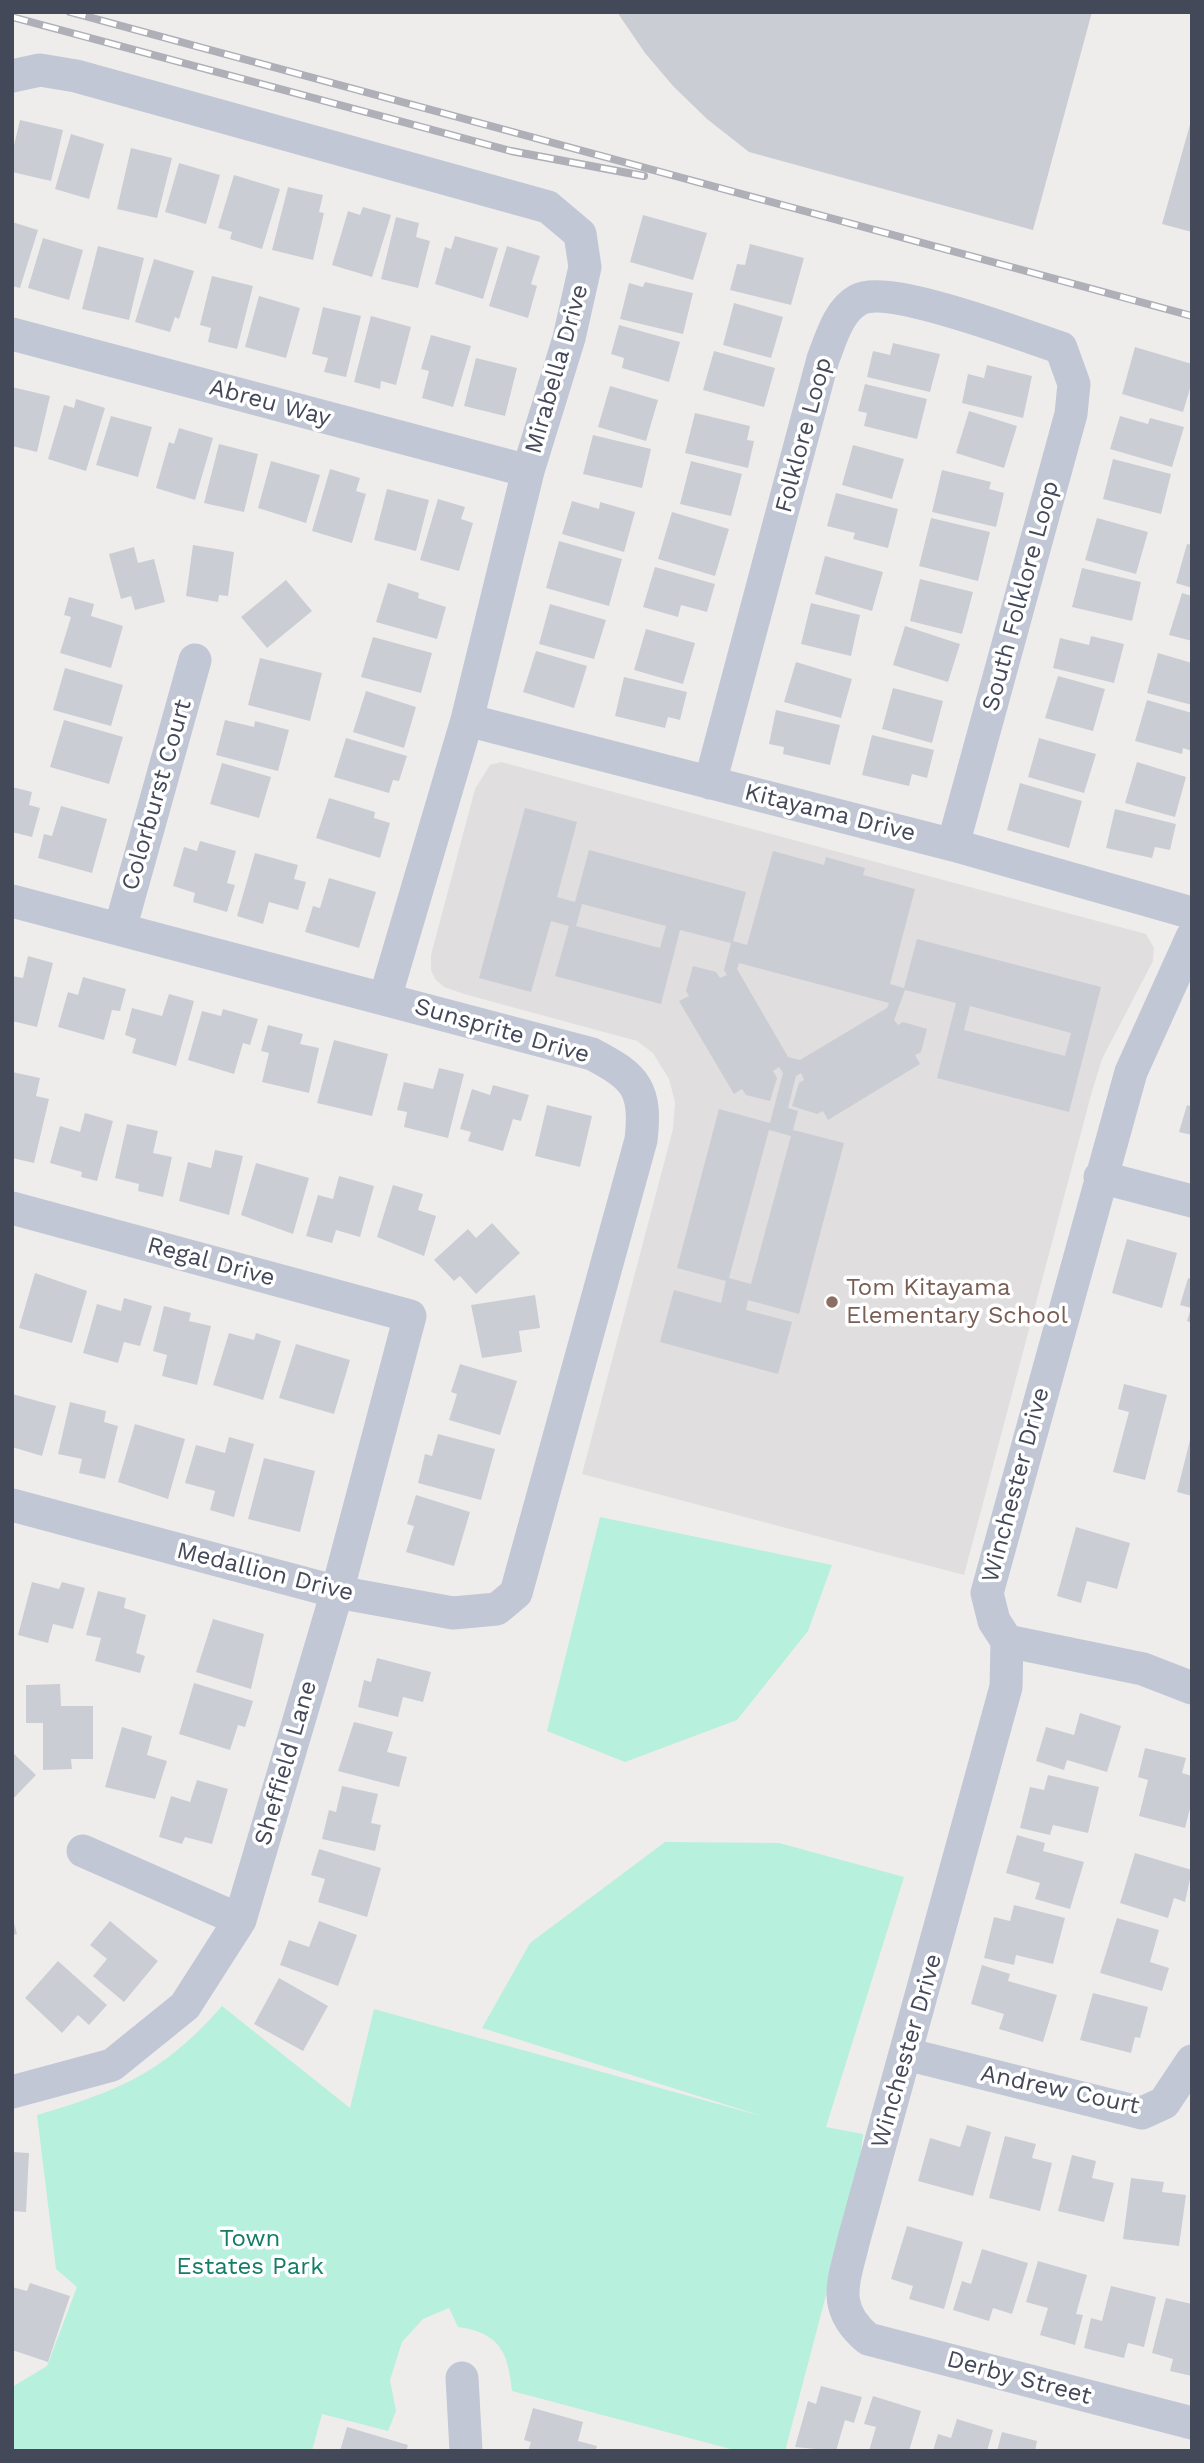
<!DOCTYPE html>
<html>
<head>
<meta charset="utf-8">
<style>
	body { margin:0 }
	#map { position:relative; width:1204px; height:2463px; overflow:hidden; background:#efedec; font-family:"Work Sans",sans-serif }
	canvas { display:block }
	.frame { position:absolute; inset:0; border:14px solid #44495a; pointer-events:none }
</style>
</head>
<body>
<div id="map">
<canvas width="1204" height="2463"></canvas>
<div class="frame"></div>
</div>
<script>
const ctx = document.querySelector('canvas').getContext('2d');
ctx.lineJoin = 'round';
function fill(path, color) { ctx.fillStyle = color; ctx.fill(path, 'evenodd'); }
function strokePath(path, color, width, dash) { ctx.strokeStyle = color; ctx.lineWidth = width; ctx.lineCap = dash ? 'butt' : 'round'; ctx.setLineDash(dash || []); ctx.stroke(path); }
function label(font, color, halo, rows, align = 'center') {
  ctx.font = font + ' "Work Sans",sans-serif'; ctx.lineWidth = 7; ctx.setLineDash([]); ctx.textBaseline = 'middle'; ctx.strokeStyle = halo; ctx.fillStyle = color; for (const [text, x, y, turn = 0] of rows) {
    ctx.save(); ctx.translate(x, y); ctx.rotate((+turn || 0) * Math.PI / 180); ctx.textAlign = isNaN(turn) ? turn : align; if (halo) ctx.strokeText(text, 0, 0); ctx.fillText(text, 0, 0); ctx.restore();
  }
}
const education = new Path2D(`
	M501 762 1146 934 1154 948 1153 961 1102 1059 1091 1095 964 1575 582 1474 673 1129 675 1102 669 1079 653 1053 637 1041 464 994 444 987 435 979 431 970V955L475 789 490 765Z`);
const green = new Path2D(`
	M600 1517 832 1565 808 1631 737 1720 625 1762 547 1731Z
	M665 1842 779 1843 904 1877 826 2127 863 2134 859 2170 785 2451H738L512 2391C508 2352 500 2333 458 2327L449 2308 423 2319 402 2342 390 2380 396 2411 388 2431 322 2414 312 2451H12V2387L47 2366 77 2287 56 2269 37 2115C121 2090 163 2073 222 2006L350 2108 374 2009 765 2117 482 2028 530 1943Z`);
const building = new Path2D(`
	M617 12H1092L1033 230 749 152 707 119 673 86 645 53Z
	M20 120 63 130 51 181 12 172V154Z
	M1191 121H1192V232L1162 224Z
	M71 134 104 144 89 199 55 189Z
	M131 148 172 158 157 218 117 209Z
	M179 163 220 175 206 224 165 212Z
	M234 175 280 189 262 249 230 239 232 232 218 228Z
	M288 187 323 195 319 212 324 213 313 260 272 250Z
	M363 207 391 215 372 277 332 265 348 211 360 215Z
	M643 215 707 233 693 280 630 262Z
	M396 217 419 223 416 237 430 241 418 288 381 279Z
	M12 222 38 230 20 288 12 286Z
	M455 236 498 248 483 299 435 284 445 247 451 249Z
	M43 238 83 250 69 300 28 288Z
	M750 244 804 258 791 305 730 290 737 264 745 265Z
	M98 246 144 258 129 320 82 309Z
	M507 246 540 256 531 284 537 286 528 318 489 306Z
	M154 259 194 271 179 319 175 317 170 332 135 322Z
	M212 276 253 286 237 349 208 342 211 328 200 325Z
	M645 282 693 293 683 334 620 319 629 283 643 287Z
	M259 296 300 308 286 358 245 347Z
	M734 303 783 317 771 358 723 345Z
	M323 307 361 316 346 377 324 372 328 358 312 354Z
	M371 316 411 327 396 385 381 381 380 389 354 382Z
	M619 325 680 342 669 382 622 368 624 358 611 354Z
	M431 335 471 346 453 407 422 398 429 371 421 369Z
	M893 343 940 354 930 392 867 377 873 351 890 355Z
	M1135 347 1192 364V382L1183 412 1122 394Z
	M714 351 775 368 764 407 703 390Z
	M476 358 517 368 505 416 464 406Z
	M987 365 1032 376 1023 418 962 403 968 374 984 378Z
	M865 384 927 399 917 439 864 426 867 413 858 411Z
	M610 386 658 400 646 441 598 427Z
	M12 387 50 396 37 452 12 446Z
	M76 399 105 408 86 471 48 459 64 405 74 408Z
	M969 411 1017 426 1004 468 956 453Z
	M695 413 750 426 747 440 754 441 748 468 685 453Z
	M111 416 152 427 138 477 96 465Z
	M1120 416 1148 424 1150 418 1184 427 1172 467 1110 449Z
	M179 428 213 438 195 500 156 488 169 442 174 444Z
	M593 435 651 449 642 488 583 474Z
	M219 444 258 454 244 512 204 503Z
	M853 445 904 459 892 499 842 485Z
	M1113 459 1171 474 1161 514 1103 499Z
	M271 461 320 475 306 523 258 508Z
	M691 461 742 474 731 516 680 504Z
	M330 469 360 478 356 491 366 494 352 543 312 531Z
	M942 470 991 482 989 489 1004 493 996 527 932 512Z
	M387 489 429 500 416 551 374 540Z
	M836 493 898 509 888 548 853 539 855 533 827 526Z
	M438 499 465 507 461 519 473 523 459 571 420 560Z
	M572 501 599 509 600 502 635 512 624 552 562 534Z
	M672 512 729 529 715 576 658 559Z
	M931 518 990 532 978 581 919 566Z
	M1097 518 1148 532 1136 574 1085 560Z
	M559 541 622 559 609 606 546 588Z
	M1187 544 1192 545V588L1176 583Z
	M193 545 234 552 228 596 219 595 218 602 186 596Z
	M134 547 138 563 154 559 165 602 135 610 131 596 121 599 109 554Z
	M825 556 883 572 872 611 815 594Z
	M655 567 715 584 707 612 681 605 678 617 643 607Z
	M1082 568 1141 582 1132 621 1072 607Z
	M920 579 973 592 962 634 910 621Z
	M286 580 312 611 267 648 241 617Z
	M388 583 419 593 418 598 446 607 437 639 376 622Z
	M1182 593 1192 596V641L1169 635Z
	M69 597 94 604 91 616 123 626 111 668 60 653 71 617 64 615Z
	M811 603 860 615 851 656 801 644Z
	M550 604 606 620 594 659 539 644Z
	M905 626 960 644 948 682 893 665Z
	M646 629 695 643 683 684 634 670Z
	M1091 636 1124 644 1114 683 1053 668 1060 638 1089 645Z
	M373 637 432 653 421 693 361 677Z
	M536 651 587 666 574 708 523 692Z
	M1158 653 1192 663V705L1147 693Z
	M260 658 322 673 310 721 248 705Z
	M796 662 852 679 841 718 784 702Z
	M65 668 123 685 111 726 53 710Z
	M1058 676 1105 689 1093 731 1045 718Z
	M624 677 687 692 680 720 668 717 665 728 615 716Z
	M893 688 943 701 932 743 882 729Z
	M366 691 416 707 404 748 353 732Z
	M1147 700 1192 713V751L1183 748 1182 754 1135 741Z
	M776 710 840 725 830 765 783 754 784 747 769 744Z
	M64 720 123 737 109 784 50 767Z
	M225 720 254 727 255 721 289 730 278 771 216 755Z
	M872 735 934 750 927 778 912 774 909 786 862 775Z
	M346 738 407 756 399 781 393 780 389 793 334 777Z
	M1039 738 1096 754 1084 793 1028 777Z
	M1137 762 1186 777 1175 817 1125 803Z
	M222 763 271 777 259 818 210 804Z
	M1020 783 1082 801 1069 848 1007 830Z
	M12 787 32 792 29 805 40 808 32 837 12 832Z
	M329 798 375 812 374 818 390 823 380 858 316 838Z
	M61 806 107 819 92 873 38 858 44 834 52 836Z
	M525 808 577 822 557 897 575 902 589 850 746 892 733 941 747 945 773 851 824 865 826 857 865 868 863 875 915 889 890 984 904 988 917 939 1101 987 1069 1112 937 1078 956 1003 905 990 894 1020 898 1025 903 1022 927 1029 921 1052 915 1055 920 1064 828 1120 823 1111 817 1114 792 1106 799 1083 804 1080 801 1073 796 1076 788 1108 798 1111 793 1130 844 1143 799 1314 748 1300 746 1310 792 1322 778 1374 660 1342 674 1290 721 1303 726 1281 677 1268 719 1109 770 1123 783 1073 779 1067 773 1071 777 1078 770 1101 746 1095 742 1089 734 1094 679 1001 689 996 686 991 693 966 716 972 720 978 727 975 724 970 731 943 680 930 661 1004 555 976 569 926 551 921 531 992 479 978ZM582 904 666 926 660 948 576 926ZM739 963 889 1003 887 1008 800 1060 788 1057 737 969ZM970 1006 1071 1033 1065 1056 964 1030ZM769 1130 791 1136 751 1284 729 1278Z
	M1115 809 1176 824 1170 850 1155 847 1152 858 1106 848Z
	M200 841 236 851 227 883 235 885 227 912 193 902 195 893 173 886 184 847 197 851Z
	M255 853 298 865 294 879 306 882 298 910 269 902 263 924 237 916Z
	M329 878 376 892 359 948 305 932 313 906 320 908Z
	M28 956 53 963 37 1027 12 1021V976L23 978Z
	M83 977 126 989 120 1011 112 1010 104 1040 58 1027 68 992 78 995Z
	M169 994 194 1001 176 1066 132 1053 136 1039 125 1035 132 1008 162 1016Z
	M223 1009 258 1019 250 1045 243 1043 234 1074 188 1060 202 1011 221 1016Z
	M268 1025 303 1034 300 1044 319 1048 309 1093 262 1082 269 1053 261 1051Z
	M334 1040 388 1054 372 1116 317 1103Z
	M439 1068 464 1074 448 1138 404 1127 407 1112 397 1110 404 1082 433 1089Z
	M12 1072 40 1078 36 1096 49 1099 34 1163 12 1158Z
	M493 1085 529 1095 521 1121 513 1119 503 1151 468 1141 471 1132 460 1129 472 1089 490 1095Z
	M547 1105 592 1116 580 1167 535 1156Z
	M1187 1105 1192 1107V1135L1179 1132Z
	M85 1113 113 1121 97 1181 81 1177 82 1172 50 1163 60 1126 80 1132Z
	M127 1124 158 1131 153 1153 172 1157 163 1197 138 1191 139 1184 115 1178Z
	M215 1150 243 1156 229 1215 179 1201 188 1162 211 1168Z
	M256 1163 309 1178 293 1234 241 1215Z
	M339 1176 374 1186 360 1237 336 1230 332 1243 306 1236 318 1195 333 1199Z
	M393 1185 423 1194 418 1210 436 1216 424 1256 377 1237Z
	M492 1223 520 1253 476 1294 460 1276 454 1281 434 1260 468 1229 476 1238Z
	M1127 1239 1177 1253 1162 1308 1112 1293Z
	M35 1273 87 1291 72 1343 19 1328Z
	M1188 1278 1192 1279V1323L1187 1321 1191 1308 1180 1305Z
	M535 1295 540 1328 519 1331 522 1352 482 1358 471 1305Z
	M124 1298 152 1306 140 1346 124 1342 118 1363 83 1353 97 1304 121 1311Z
	M164 1306 191 1313 189 1321 211 1326 197 1385 162 1376 167 1355 153 1351Z
	M229 1333 254 1340 256 1333 281 1341 263 1400 213 1385Z
	M296 1344 350 1360 334 1414 279 1398Z
	M460 1364 517 1381 500 1435 449 1420 457 1394 451 1392Z
	M1124 1384 1167 1395 1145 1480 1113 1472 1129 1412 1118 1409Z
	M12 1394 56 1406 42 1456 12 1447Z
	M70 1402 106 1411 104 1422 118 1426 105 1479 79 1473 82 1459 58 1454Z
	M135 1424 185 1439 168 1499 118 1482Z
	M438 1434 495 1449 481 1500 418 1483 425 1454 432 1456Z
	M1191 1436H1192V1496L1177 1492Z
	M229 1437 254 1444 234 1517 210 1510 215 1491 185 1483 196 1445 225 1453Z
	M264 1458 315 1471 300 1532 248 1519Z
	M416 1495 470 1512 454 1566 406 1552 414 1526 407 1524Z
	M1076 1527 1130 1543 1117 1589 1087 1581 1081 1603 1057 1596Z
	M32 1582 59 1589 62 1582 85 1588 73 1629 53 1624 48 1643 18 1635Z
	M98 1591 126 1598 124 1608 146 1615 136 1653 145 1656 140 1673 95 1661 101 1638 86 1635Z
	M213 1619 264 1634 251 1689 196 1672Z
	M377 1658 431 1672 423 1702 403 1697 398 1717 358 1707 364 1680 371 1682Z
	M194 1683 253 1701 245 1727 238 1725 230 1750 179 1734Z
	M60 1684 61 1706H93V1759H71L72 1769 43 1770V1723H26V1685Z
	M1080 1713 1121 1726 1107 1772 1067 1760 1064 1770 1036 1761 1046 1727 1074 1735Z
	M354 1722 393 1732 387 1752 407 1757 399 1787 338 1771Z
	M122 1727 152 1736 147 1755 167 1761 155 1799 105 1787Z
	M1145 1748 1186 1758 1182 1773 1192 1776V1801L1185 1828 1139 1816 1148 1780 1138 1777Z
	M12 1752 36 1775 12 1800Z
	M1048 1775 1099 1787 1088 1833 1053 1825 1050 1835 1020 1828 1030 1787 1044 1790Z
	M197 1780 228 1789 212 1844 185 1837 182 1844 159 1837 171 1796 190 1802Z
	M342 1786 378 1794 371 1823 381 1825 375 1851 322 1839 329 1810 336 1812Z
	M1017 1835 1045 1843 1043 1851 1084 1862 1070 1909 1035 1899 1040 1883 1006 1873Z
	M319 1849 381 1868 367 1917 318 1902 325 1879 311 1875Z
	M1135 1853 1192 1870 1185 1902 1174 1898 1168 1918 1120 1903Z
	M1014 1905 1065 1918 1053 1964 1016 1955 1014 1965 984 1958 994 1917 1010 1921Z
	M12 1916 17 1934 12 1935Z
	M1117 1918 1159 1930 1150 1962 1169 1968 1162 1991 1100 1973Z
	M110 1921 158 1961 124 2002 93 1976 107 1959 90 1945Z
	M319 1921 357 1935 338 1986 280 1965 289 1940 309 1947Z
	M58 1961 107 2005 89 2025 78 2015 62 2033 25 1998Z
	M982 1965 1010 1974 1008 1981 1057 1995 1043 2042 999 2029 1004 2014 971 2004Z
	M279 1978 328 2006 303 2051 254 2024Z
	M1093 1993 1148 2007 1140 2038 1135 2037 1131 2053 1080 2040Z
	M967 2125 991 2132 973 2196 918 2181 930 2138 960 2147Z
	M1005 2136 1036 2144 1032 2158 1052 2163 1040 2211 989 2198Z
	M12 2152 29 2153 26 2212 12 2211Z
	M1072 2155 1096 2161 1092 2178 1114 2183 1104 2222 1058 2211Z
	M1131 2178 1164 2182 1162 2192 1186 2195 1179 2246 1123 2239Z
	M907 2226 963 2242 944 2309 909 2299 913 2286 891 2279Z
	M982 2249 1028 2263 1012 2314 993 2308 989 2321 953 2310 962 2281 971 2284Z
	M1038 2261 1087 2275 1076 2314 1083 2315 1075 2345 1040 2335 1048 2308 1026 2302Z
	M30 2283 70 2296 48 2362 12 2350V2287L27 2291Z
	M1111 2286 1156 2297 1144 2347 1128 2343 1124 2358 1084 2348 1091 2318 1102 2321Z
	M1166 2298 1192 2304V2376L1170 2371 1173 2359 1152 2353Z
	M821 2386 862 2397 854 2423 845 2420 836 2451 795 2447 808 2401 816 2404Z
	M873 2396 921 2411 909 2451H869L876 2427 864 2424Z
	M533 2408 583 2422 578 2441 597 2446 595 2451H528L531 2442 524 2440Z
	M957 2419 993 2430 987 2451H933L938 2434 951 2438Z
	M347 2427 408 2445 406 2451H340Z
	M1002 2432 1037 2441 1035 2451H997Z`);
const minor = new Path2D(`
	M12 76 40 70 76 76 548 207 580 234 585 267 569 338 528 471 467 720 385 998
	M12 334 528 471
	M467 720 953 845 1192 913
	M710 783 823 359C831 339 838 311 858 300 888 283 1025 336 1061 348L1074 384 1071 414 953 845
	M12 901 592 1054C636 1077 647 1089 641 1140L516 1593 497 1609 453 1613 337 1592 12 1505
	M120 929 195 660
	M1192 937 1131 1072 987 1593 994 1621 1007 1641 1006 1687 854 2239C844 2282 830 2307 868 2339L1192 2423
	M1100 1177 1192 1201
	M12 1208 410 1316 337 1592 240 1920 185 2006 112 2065 12 2092
	M1007 1641 1143 1669 1192 1688
	M83 1851 240 1920
	M906 2054 1142 2113 1164 2103 1192 2061
	M462 2378 466 2451`);
const rail = new Path2D(`
	M70 12 1192 316
	M12 17 511 151 644 176`);
const markers = [
	[832,1302,7,"#8d6e63"]
];
const streetNames = [
	["Mirabella Drive",557,369,-74],
	["Abreu Way",270,403,15],
	["Folklore Loop",804,435,-75],
	["South Folklore Loop",1021,596,-75],
	["Colorburst Court",157,795,-74],
	["Kitayama Drive",830,813,14],
	["Sunsprite Drive",502,1031,16],
	["Regal Drive",211,1262,15],
	["Winchester Drive",1016,1485,-75],
	["Medallion Drive",265,1572,14],
	["Sheffield Lane",286,1763,-74],
	["Winchester Drive",907,2051,-74],
	["Andrew Court",1060,2090,12],
	["Derby Street",1019,2378,15]
];
const educationNames = [
	["Tom Kitayama",846,1288],
	["Elementary School",846,1316]
];
const parkNames = [
	["Town",250,2239],
	["Estates Park",250,2267]
];
fill(education, '#e0dede');
fill(green, '#b7f0dd');
fill(building, '#cbcdd4');
strokePath(minor, '#c2c7d5', 33);
strokePath(rail, '#aeafb7', 8);
strokePath(rail, '#fff', 5, [16]);
for (const [x, y, r, color] of markers) { const dot = new Path2D(); dot.arc(x, y, r, 0, 2 * Math.PI); ctx.fillStyle = color; ctx.fill(dot); strokePath(dot, '#fff', 2.5); }
label('24px', '#44495a', '#fff', streetNames);
label('24px', '#785e54', '#fff', educationNames, 'left');
label('24px', '#137d66', '#fff', parkNames);
</script>
</body>
</html>
